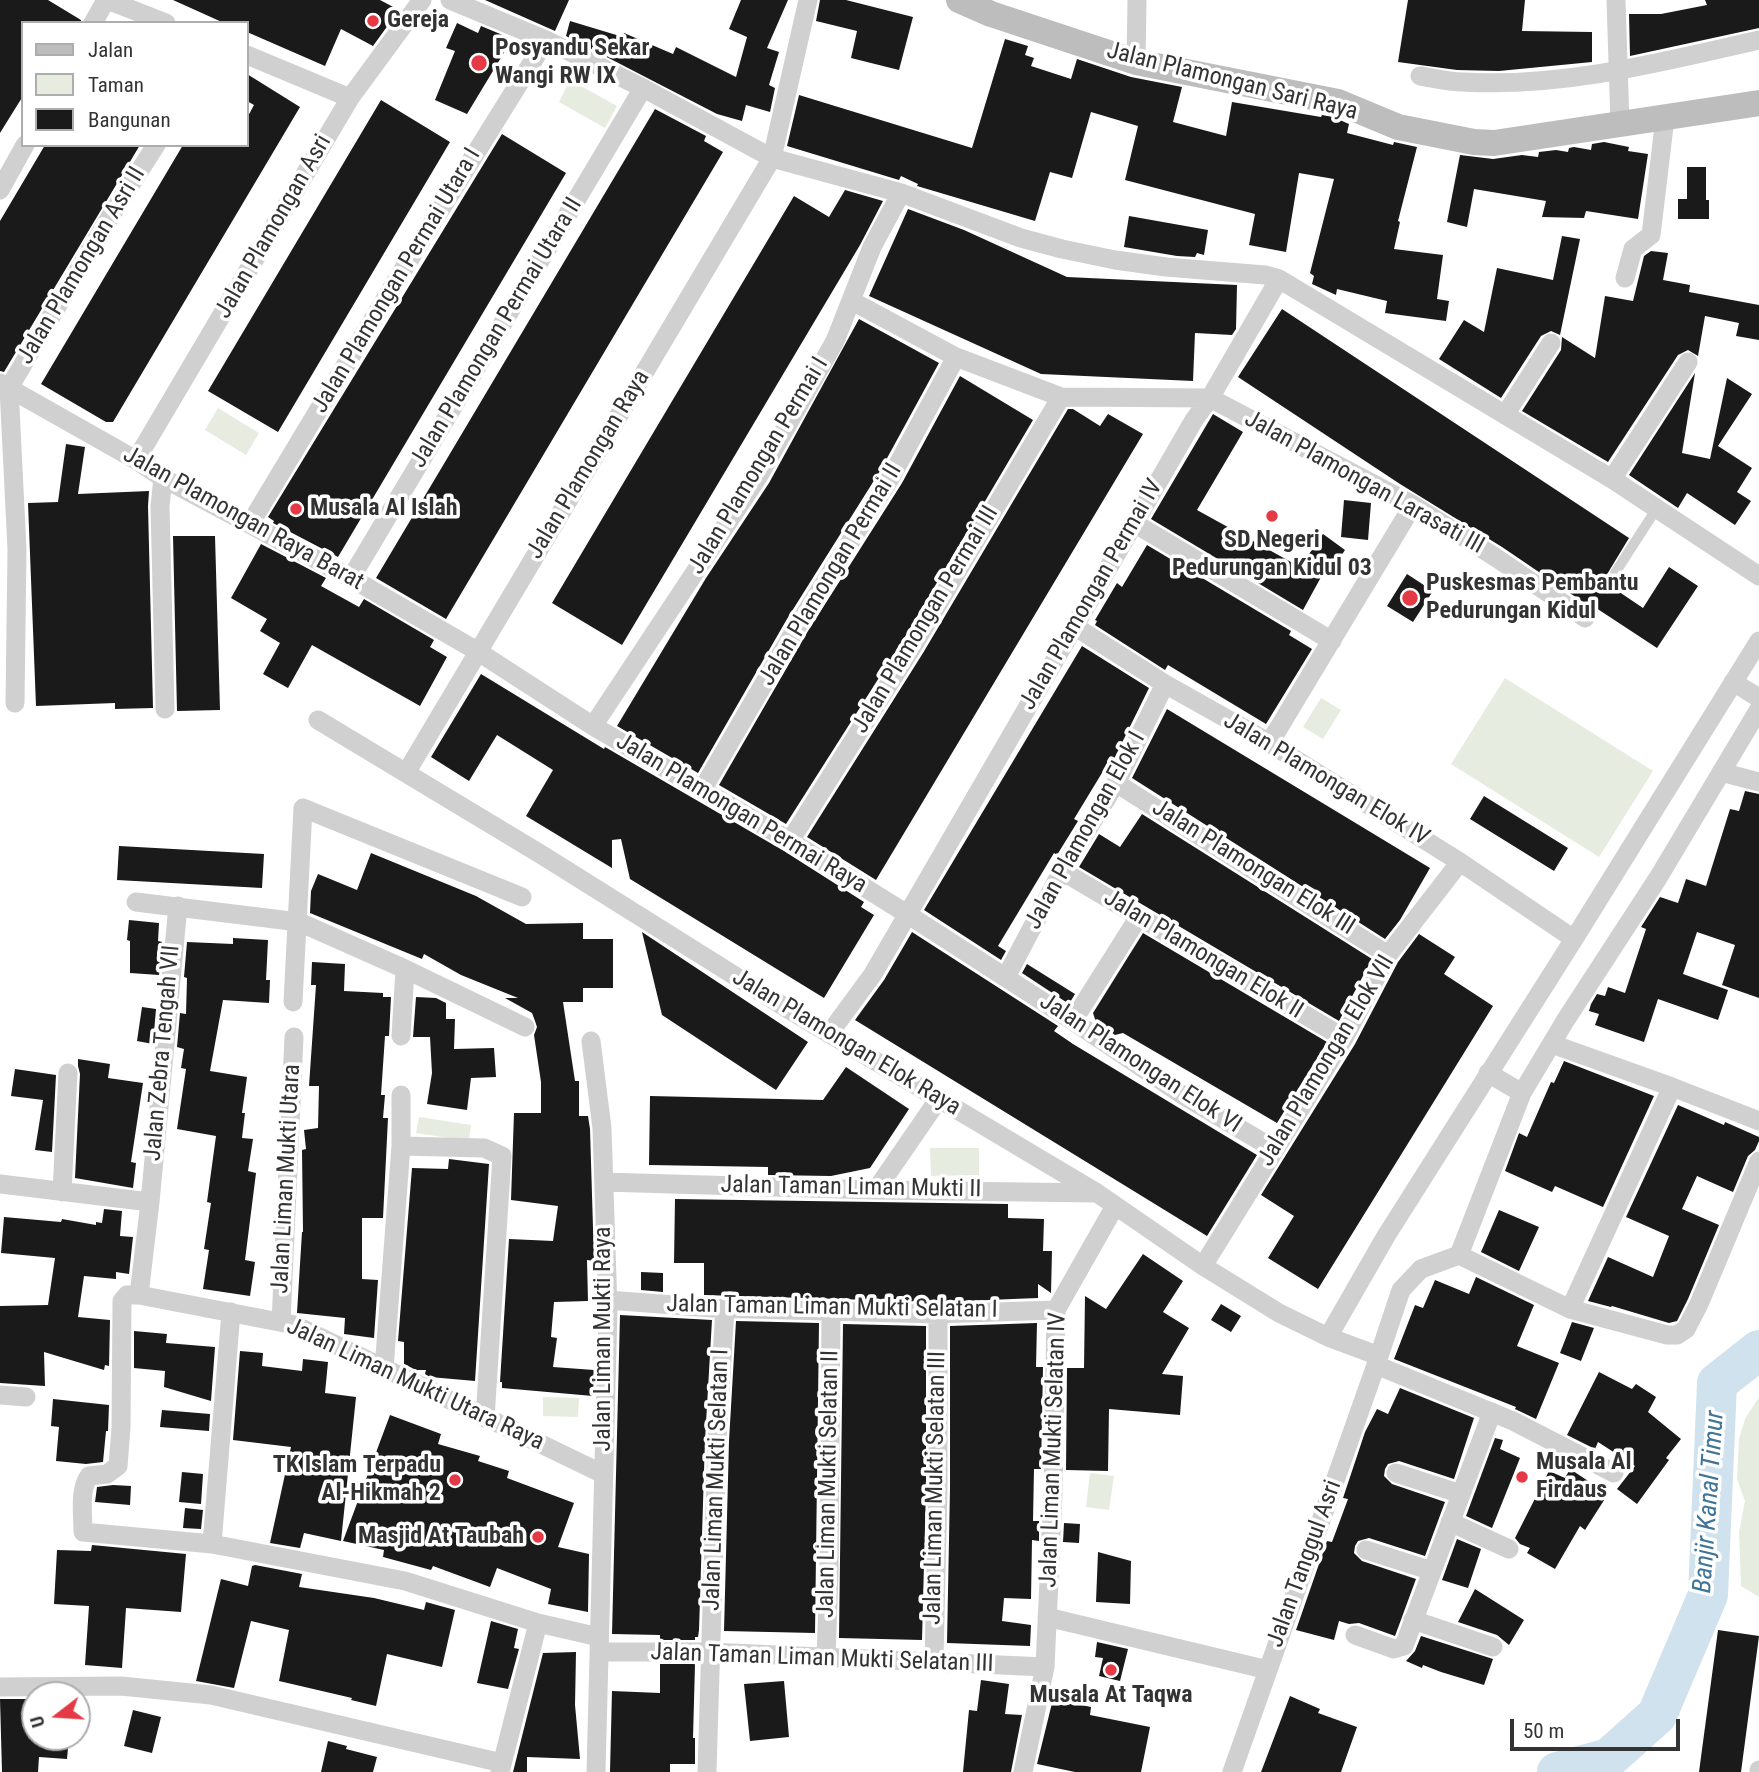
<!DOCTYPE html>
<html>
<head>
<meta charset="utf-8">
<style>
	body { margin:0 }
	#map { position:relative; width:1759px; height:1772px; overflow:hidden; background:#fff; font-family:"Roboto Condensed",sans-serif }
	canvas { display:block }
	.legend { position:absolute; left:21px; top:21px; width:228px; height:126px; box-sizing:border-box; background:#fff; border:2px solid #adadad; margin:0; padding:9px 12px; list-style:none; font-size:21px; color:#333 }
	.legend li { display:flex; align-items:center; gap:14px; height:35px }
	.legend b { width:35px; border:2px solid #adadad }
	.north { position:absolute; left:21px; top:1681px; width:70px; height:70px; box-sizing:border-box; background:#fff; border:2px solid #adadad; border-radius:50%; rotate:253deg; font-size:19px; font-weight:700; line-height:28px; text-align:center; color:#333 }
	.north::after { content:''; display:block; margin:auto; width:24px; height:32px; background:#e63946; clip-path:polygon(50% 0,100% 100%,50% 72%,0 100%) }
	.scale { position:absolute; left:1510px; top:1719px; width:170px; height:32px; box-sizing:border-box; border:4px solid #333; border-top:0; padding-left:9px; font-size:21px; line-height:24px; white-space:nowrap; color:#333; -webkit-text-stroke:5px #fff; paint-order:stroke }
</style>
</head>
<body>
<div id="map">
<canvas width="1759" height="1772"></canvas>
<ul class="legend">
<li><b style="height:9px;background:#bdbdbd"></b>Jalan</li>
<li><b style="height:19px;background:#e6ecdf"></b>Taman</li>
<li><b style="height:19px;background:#1a1a1a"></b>Bangunan</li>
</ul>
<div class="north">U</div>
<div class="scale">50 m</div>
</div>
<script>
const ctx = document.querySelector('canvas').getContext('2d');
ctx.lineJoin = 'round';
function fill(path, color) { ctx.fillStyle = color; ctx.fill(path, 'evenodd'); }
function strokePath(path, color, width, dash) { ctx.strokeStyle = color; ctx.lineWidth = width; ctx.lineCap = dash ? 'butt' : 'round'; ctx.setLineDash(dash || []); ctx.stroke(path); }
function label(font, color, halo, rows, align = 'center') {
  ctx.font = font + ' "Roboto Condensed",sans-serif'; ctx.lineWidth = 7; ctx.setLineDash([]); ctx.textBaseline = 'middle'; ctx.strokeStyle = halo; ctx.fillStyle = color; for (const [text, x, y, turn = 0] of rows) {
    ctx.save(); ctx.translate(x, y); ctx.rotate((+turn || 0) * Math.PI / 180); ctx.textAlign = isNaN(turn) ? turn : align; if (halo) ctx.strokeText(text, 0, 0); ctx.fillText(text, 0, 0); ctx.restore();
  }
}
const green = new Path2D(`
	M570 80 617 106 605 128 559 102Z
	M218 408 259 433 246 455 205 430Z
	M1505 678 1653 771 1599 857 1451 764Z
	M1321 698 1341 710 1323 739 1303 727Z
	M419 1117 471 1125 469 1141 416 1133Z
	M930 1148H979V1175L931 1176Z
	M543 1397 579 1398 578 1417 543 1416Z
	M1759 1397V1597L1741 1586 1739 1532 1745 1501 1737 1479 1739 1439 1745 1419Z
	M1090 1473 1114 1476 1109 1510 1086 1507Z`);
const river = new Path2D(`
	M1557 1772 1609 1758 1657 1715 1708 1595 1717 1383 1759 1350`);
const building = new Path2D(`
	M0 0H48L81 20V23H23V96L0 133Z
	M173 0H380L399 10 373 46 341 29 325 66 247 32V23H224Z
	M485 0H569L555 31Z
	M741 0H788L767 48 779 52 769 85 775 88 770 112 746 105 742 121 717 114 566 36 570 21 623 37 624 33 673 54 676 47 736 77 747 37 729 29Z
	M820 0H846L913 17 899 70 851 58 857 31 816 21Z
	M1408 0H1525L1522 31 1592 32V62L1499 71 1457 70 1398 62Z
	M1705 0H1759V28L1630 56 1629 14H1661L1707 5Z
	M457 23 478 33 481 26 505 36 500 49 505 51 467 114 435 100 455 51 446 48Z
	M1005 39 1028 46 1025 55 1034 58 1031 66 1071 79 1077 59 1131 77 1182 87 1173 122 1226 136 1232 102 1321 117 1322 115 1333 117 1349 124 1347 133 1393 145 1394 142 1417 147 1398 221 1400 222 1394 249 1443 255 1437 299 1449 301 1446 321 1385 313 1387 301 1337 289 1336 295 1312 284 1314 276 1310 273 1334 179 1299 173 1286 252 1249 245 1255 214 1125 180 1138 126 1091 112 1072 178 1050 172 1035 221 917 186 918 184 901 176 899 180 787 146 799 95 972 148Z
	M247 74 300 107 113 422H106L41 384 183 145H247V118L254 105 247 101Z
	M381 100 450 142 278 432 208 391Z
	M655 109 706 136 704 141 723 152 446 619 376 578Z
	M502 134 566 173 338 557 273 523 274 521 268 517Z
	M1604 142 1629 147 1628 151 1648 154 1638 219 1586 211 1584 218 1542 217 1546 201 1474 189 1467 227 1447 222 1460 155 1493 159 1522 155 1538 157 1539 152 1556 150 1568 152 1569 148 1574 147 1591 150 1592 144Z
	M45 145H140L4 372 0 371V221Z
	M1687 167H1706V200H1709V219H1678V199H1687Z
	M845 190 883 201 860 245 622 645 552 603 794 196 829 217Z
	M908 209 964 230 1067 277 1237 285 1236 329 1232 335 1195 333 1193 381 1041 374 869 296Z
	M1129 216 1208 230 1204 255 1197 253 1195 257 1177 256 1124 247Z
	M1562 236 1580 239 1560 335 1551 331 1541 336 1501 398 1439 359 1464 320 1484 332 1497 268 1553 280Z
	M1651 251 1668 253 1663 280 1690 285 1689 292 1759 305V340L1736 336 1739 323 1705 316 1698 356 1688 350 1678 355 1608 462 1522 411 1561 350 1562 337 1595 358 1605 296 1633 301 1644 256Z
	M1282 309 1629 538 1603 581 1643 608 1669 567 1698 586 1657 648 1590 604 1589 606 1502 547 1400 484 1238 377Z
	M859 319 939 363 880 471 787 619 698 773 617 726 706 578 769 483Z
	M1695 373 1682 453 1710 459 1727 378 1752 394 1718 446 1752 468 1737 492 1751 501 1735 525 1687 493 1678 508 1629 475Z
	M960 376 1033 420 903 640 786 824 719 785 808 631 902 483Z
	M1068 409H1073L1100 426 1108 414 1143 434 876 880 807 837 923 653Z
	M1213 414 1243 432 1197 510 1300 567 1323 534 1345 550 1331 571 1326 568 1303 610 1151 519Z
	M66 444 85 447 78 494 149 491 148 506 153 708 115 709V703L36 706 28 503 58 502Z
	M1344 500 1371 503 1368 540 1341 537Z
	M173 536H215L220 710 177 711Z
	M261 544 326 578 321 586 359 607 364 599 434 640 430 647 447 657 420 706 312 645 288 688 263 674 280 643 260 631 267 619 231 598Z
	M1147 545 1291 631 1289 635 1312 649 1266 724 1168 665 1165 670 1095 625 1097 621 1095 620 1117 583 1122 587Z
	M1407 574 1433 591 1413 622 1387 606Z
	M1082 646 1149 688 1111 765 1108 763 1074 819 1078 821 1057 855 1054 853 998 946 1006 951 1001 960 924 910Z
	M481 674 604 749 605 747 784 851 864 902 861 907 874 915 824 998 630 879 621 839 612 840V868L526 816 553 770 497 735 469 781 431 757Z
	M1167 709 1430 868 1400 920 1385 939 1132 778Z
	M1745 791 1759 794V998L1722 985 1735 945 1697 932 1683 974 1728 990 1718 1020 1658 999 1644 1042 1595 1025 1599 1014 1589 1011 1591 1004 1597 994 1605 996 1608 987 1625 993 1646 929 1641 927 1660 897 1678 903 1686 879 1706 886 1730 809 1739 811Z
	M1484 796 1568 848 1554 871 1470 819Z
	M1142 814 1372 959 1339 1021 1079 867 1099 834 1120 847Z
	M119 846 264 854 262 888 117 880Z
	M371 853 476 896 526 924 583 923V939H613V988H583V1002H563L575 1081H579V1116H588L590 1129 594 1261 587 1260 588 1301 554 1302 551 1337 557 1338 553 1367 594 1370 593 1396 502 1388V1382H500L509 1239 553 1241 558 1206 511 1200 514 1113H541V1082L534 1035 537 1027 535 1021 532 1013 505 998H518L461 975 424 954 422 959 310 913 311 891 318 874 357 890Z
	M129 920 159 923 158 941 162 942 159 975 130 973V941L127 940Z
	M642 932 808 1042 776 1090 662 1015Z
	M912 932 1058 1026 1054 1031 1073 1044 1257 1155 1207 1236 855 1020 884 980Z
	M1143 933 1327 1042 1277 1123 1123 1033 1115 1035 1096 1022 1093 1013Z
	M1419 934 1455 957 1444 974 1493 1006 1318 1289 1268 1258 1294 1216 1261 1195 1355 1044 1398 962Z
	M233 938 268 940 266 980H270L269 1003 223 1000 210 1071 247 1077 242 1113H245L242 1138 253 1139 248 1171 256 1173 245 1260 255 1262 250 1296 203 1289 209 1250 204 1249 211 1203 207 1202 216 1136 177 1129 186 1069 181 1068 184 1049 177 1047 180 1013 186 1014 187 978 184 977 187 942 233 944Z
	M312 962 345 964 344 991 383 993V997H391L389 1036H385L381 1095H385L383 1118H388L383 1218H362V1279L378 1280 374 1338 344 1334 345 1318 297 1313 302 1232H303L302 1150 306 1149 304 1130 318 1128 319 1086H309L316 985H311Z
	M1027 964 1075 994 1069 1004 1022 973Z
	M416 997 436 998 446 1003V1019H455L454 1049 494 1048 496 1077 471 1078 467 1110 427 1104 432 1073 430 1037H413Z
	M142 1007 156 1009 153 1044 137 1041Z
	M78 1059 110 1064 108 1078 143 1083 131 1162 136 1163 133 1188 75 1178 80 1074 78 1066Z
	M1564 1061 1654 1096 1603 1207 1555 1186 1552 1192 1505 1171 1519 1133 1527 1137 1551 1082 1554 1083Z
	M846 1067 909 1109 870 1168 831 1176 768 1175V1167L649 1165 650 1096 823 1100Z
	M15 1069 56 1075 52 1152 35 1150 43 1100 11 1096Z
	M1678 1105 1724 1125 1725 1122 1759 1137V1141L1755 1150 1748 1156 1733 1192 1697 1176 1682 1209 1719 1225 1688 1299 1677 1321 1669 1323 1612 1306 1611 1307 1588 1301 1608 1257 1653 1277 1669 1236 1626 1217Z
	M449 1159 489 1164 475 1381 430 1377 425 1374 426 1370H416L404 1364V1342L398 1341 412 1168 448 1169Z
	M675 1199 1008 1204V1218L1044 1219 1043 1251H1052L1051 1293 1038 1284V1298L938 1302 704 1295V1263H674Z
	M104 1209 122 1211 120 1236 133 1237 129 1274 116 1272V1279L84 1276 78 1317 110 1320 109 1366 105 1365 104 1370 44 1352 45 1386 0 1383V1306L48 1305 55 1258 1 1253 4 1217 61 1222 62 1219 96 1225V1222L102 1223Z
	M1499 1210 1539 1227 1519 1271 1481 1252Z
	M1143 1254 1183 1281 1163 1312 1189 1328 1162 1374 1183 1376 1180 1415 1109 1409 1108 1471 1066 1470 1067 1368H1084L1085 1296 1106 1309Z
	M641 1272 663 1273V1292L641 1290Z
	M1476 1277 1534 1305 1517 1346 1559 1363 1536 1419 1515 1409 1516 1407 1394 1359 1415 1305 1423 1308 1435 1280 1469 1294Z
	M1221 1304 1241 1316 1231 1332 1211 1320Z
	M620 1315 712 1320 705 1440 699 1630 698 1637H695V1640H660V1635L612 1634Z
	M736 1321 819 1323 815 1633 724 1631 729 1441Z
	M1572 1322 1594 1328 1581 1361 1560 1353Z
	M1037 1323 1036 1367H1043L1041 1469H1034L1033 1521H1039V1541L1032 1540 1031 1599 1004 1598 1002 1621 1031 1625 1030 1646 947 1643 950 1488V1326Z
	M843 1324 926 1326V1488L922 1640 839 1638Z
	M134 1331 167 1334 166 1343 215 1347 211 1401 164 1387 165 1371 134 1368Z
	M240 1351 263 1353 262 1366 302 1371 303 1359 328 1362 325 1393 356 1397 341 1541 304 1533 300 1548 270 1543 291 1447 233 1440Z
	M1599 1372 1632 1389 1636 1384 1656 1397 1648 1412 1681 1439 1666 1458 1669 1460 1637 1504 1617 1489 1635 1466 1598 1442 1595 1449 1567 1435Z
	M1400 1388 1474 1418 1454 1479 1399 1461 1388 1464 1385 1469 1384 1476 1392 1484 1445 1502 1425 1556 1369 1538 1358 1541 1355 1546 1354 1553 1362 1561 1416 1579 1395 1636 1359 1623 1349 1624 1339 1621 1334 1640 1296 1630 1327 1541 1332 1542 1348 1499 1343 1498 1365 1432 1377 1409 1388 1414Z
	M53 1399 109 1405 108 1431H106L103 1462 86 1464 56 1461 59 1427 51 1426Z
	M162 1410 210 1414 209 1431 160 1427Z
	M390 1415 441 1434 438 1444 480 1456 478 1461 509 1471 507 1478 574 1503 558 1547 589 1554 588 1612 548 1604 551 1589 497 1568 490 1587 433 1566 431 1570 383 1557 384 1550 343 1541Z
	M1495 1438 1503 1440 1500 1449 1520 1458 1492 1528 1466 1516Z
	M1570 1469 1608 1494 1585 1530 1580 1526 1555 1569 1527 1553 1530 1548 1520 1544 1515 1538 1549 1471 1565 1478Z
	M182 1472 203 1474 201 1504 179 1502Z
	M113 1485 131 1486 130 1505 95 1502 97 1487Z
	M185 1508 203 1510 201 1529 183 1528Z
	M1064 1523 1080 1524 1079 1543 1063 1542Z
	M1457 1539 1481 1549 1468 1588 1442 1580Z
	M92 1545 186 1554 181 1612 126 1608 122 1668 85 1665 89 1606 54 1604 57 1550 91 1551Z
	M1098 1552 1131 1561 1130 1604 1096 1602Z
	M255 1565 302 1574 299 1587 374 1598 424 1610 426 1602 455 1610 442 1667 387 1654 376 1706 351 1700 352 1698 279 1681 289 1630 251 1621 234 1688 196 1681 221 1579 248 1586 252 1566Z
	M1475 1589 1524 1620 1509 1645 1497 1635 1458 1622Z
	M491 1621 518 1629 514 1648 519 1649 508 1689 477 1683Z
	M1718 1630 1759 1636 1741 1772H1699Z
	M1421 1636 1493 1659 1484 1685 1441 1672 1423 1665 1422 1668 1406 1661 1415 1651Z
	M1097 1642 1128 1649 1120 1681 1099 1676 1103 1658 1095 1657Z
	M576 1652 575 1705 580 1759 527 1757V1772H513L543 1653Z
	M660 1664H695L693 1738H695V1764H670V1772H610L612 1691 660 1693Z
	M981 1680 1009 1684 1005 1714 1022 1715 1011 1772H963L969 1710 977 1711Z
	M784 1681 789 1737 750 1741 744 1684Z
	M1290 1696 1320 1709 1318 1713 1357 1727 1341 1772H1261Z
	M0 1699H35V1737H69L67 1759 39 1757 38 1772H2Z
	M1053 1699 1091 1707 1090 1715 1150 1727 1141 1772H1075L1037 1764Z
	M133 1710 161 1717 152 1753 124 1746Z
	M328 1741 347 1746 346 1749 377 1757 373 1772H321Z`);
const lane = new Path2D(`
	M1615 573 1657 508`);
const street = new Path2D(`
	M107 0 166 23
	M450 0 546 40 643 88 772 158 901 193 1021 238 1062 249 1115 260 1166 267 1265 275 1279 279 1612 479 1759 576
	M1616 0 1620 124
	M93 23 106 0
	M247 55 350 98
	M1136 62 1137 0
	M1420 76C1433 78 1448 82 1462 82 1562 88 1662 62 1759 40
	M0 190 25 145
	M1625 278 1633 249 1651 235 1665 118
	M852 301 956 357 1061 397 1210 398 1413 505 1495 557 1585 618
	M0 383 136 460 163 478 351 578 477 651 593 726 790 841 907 914 1073 1021 1181 1094 1274 1149
	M9 388 17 549 15 703
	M9 388 110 217 156 145
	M1505 415 1551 343
	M136 460 350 98 422 0
	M163 478 160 506 165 709
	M1612 479 1688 362
	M1134 523 1332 641
	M250 524 398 278 546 40
	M351 578 643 88
	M1074 626 1165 684 1261 738 1460 862 1574 939
	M1733 682 1759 698
	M318 720 542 855 783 1006 1097 1193 1203 1266 1279 1313 1328 1337 1379 1356
	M593 726 758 477 835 341 872 247 901 193
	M1269 744 1413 505
	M1721 772 1759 782
	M406 773 772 158 808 0
	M1116 783 1388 955
	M702 790 798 625 891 477 956 357
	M790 841 913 646 1061 397
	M1062 871 1344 1038
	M136 902 299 922 405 969 525 1027
	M1006 977 1062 871 1116 783 1165 684
	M293 1002 303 808 522 897
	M1073 1021 1138 918
	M829 1034 873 974 1194 420 1210 398 1279 279
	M401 1036 405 969
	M591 1041 602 1128 608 1309 596 1772
	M1552 1044 1672 1087 1759 1121
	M1488 1073 1522 1093
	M401 1146 484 1148 502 1156 485 1418
	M604 1182 876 1190 1096 1193
	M0 1184 150 1202
	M876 1190 938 1100
	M62 1192 68 1073
	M1459 1255 1570 1309 1667 1335H1677L1686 1329 1699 1304 1759 1161
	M1203 1266 1344 1038 1388 955 1460 862
	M139 1295 150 1202 178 906
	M608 1300 712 1308 938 1314 1056 1310
	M1570 1309 1672 1087
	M281 1322 294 1037
	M1328 1337 1386 1236 1574 939 1759 641
	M1376 1365 1513 1421 1614 1473
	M384 1369 401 1146V1095
	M0 1395 26 1397
	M1396 1473 1461 1494
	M1450 1522 1509 1549
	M212 1544 231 1312
	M1366 1550 1432 1571
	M1047 1617 1268 1670
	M1413 1620 1493 1647
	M1355 1635 1394 1649 1404 1646 1492 1412
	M599 1637 538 1623 405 1581 212 1544 83 1532C83 1515 79 1490 89 1476L107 1474 118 1466 121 1428 122 1301 127 1295H139L295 1325 603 1474
	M599 1652H710L1045 1667
	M826 1657 829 1575 831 1311
	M934 1661 938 1488V1314
	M0 1687 121 1686 211 1695 502 1763
	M500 1772 538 1623
	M707 1772 717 1440 725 1308
	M1023 1772 1045 1667 1053 1494 1056 1310 1115 1206
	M1232 1772 1376 1365 1401 1290 1421 1269 1459 1255 1522 1093 1565 1021 1658 878 1759 709
	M1759 1772V1770`);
const secondary = new Path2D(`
	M959 0 991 14 1136 62 1338 102 1398 127 1474 142 1494 143 1759 103`);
const markers = [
	[373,21,7,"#e63946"],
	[479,63,9,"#e63946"],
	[296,509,7,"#e63946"],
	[1272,516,7,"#e63946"],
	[1410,598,9,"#e63946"],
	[1522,1477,7,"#e63946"],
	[455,1480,7,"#e63946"],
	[538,1537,7,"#e63946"],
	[1111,1670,7,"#e63946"]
];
const poiNames = [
	["Gereja",387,21],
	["Posyandu Sekar",495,49],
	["Wangi RW IX",495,77],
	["Musala Al Islah",310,509],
	["SD Negeri",1272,541,"center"],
	["Pedurungan Kidul 03",1272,569,"center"],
	["Puskesmas Pembantu",1426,584],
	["Pedurungan Kidul",1426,612],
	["Musala Al",1536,1463],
	["Firdaus",1536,1491],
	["TK Islam Terpadu",441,1466,"right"],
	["Al-Hikmah 2",441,1494,"right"],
	["Masjid At Taubah",524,1537,"right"],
	["Musala At Taqwa",1111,1696,"center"]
];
const streetNames = [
	["Jalan Plamongan Sari Raya",1232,82,14],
	["Jalan Plamongan Asri",274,227,-60],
	["Jalan Plamongan Asri II",82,266,-59],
	["Jalan Plamongan Permai Utara I",397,281,-59],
	["Jalan Plamongan Permai Utara II",497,333,-59],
	["Jalan Plamongan Raya",589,465,-59],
	["Jalan Plamongan Permai I",759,466,-59],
	["Jalan Plamongan Larasati III",1364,483,29],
	["Jalan Plamongan Raya Barat",243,519,29],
	["Jalan Plamongan Permai II",831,575,-59],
	["Jalan Plamongan Permai IV",1092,595,-60],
	["Jalan Plamongan Permai III",926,620,-59],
	["Jalan Plamongan Elok IV",1326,780,31],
	["Jalan Plamongan Permai Raya",741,814,31],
	["Jalan Plamongan Elok I",1086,831,-61],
	["Jalan Plamongan Elok III",1253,868,32],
	["Jalan Plamongan Elok II",1203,955,31],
	["Jalan Plamongan Elok Raya",846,1043,31],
	["Jalan Zebra Tengah VII",163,1053,-85],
	["Jalan Plamongan Elok VII",1327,1061,-59],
	["Jalan Plamongan Elok VI",1140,1064,33],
	["Jalan Liman Mukti Utara",287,1179,-87],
	["Jalan Taman Liman Mukti II",851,1188,1],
	["Jalan Taman Liman Mukti Selatan I",832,1308,1],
	["Jalan Liman Mukti Raya",604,1339,-90],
	["Jalan Liman Mukti Utara Raya",415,1385,25],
	["Jalan Liman Mukti Selatan IV",1054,1450,-88],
	["Jalan Liman Mukti Selatan I",717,1480,-88],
	["Jalan Liman Mukti Selatan II",829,1484,-89],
	["Jalan Liman Mukti Selatan III",936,1488,-89],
	["Jalan Tanggul Asri",1305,1564,-70],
	["Jalan Taman Liman Mukti Selatan III",822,1659,2]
];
const waterNames = [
	["Banjir Kanal Timur",1710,1502,-86]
];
fill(green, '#e6ecdf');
strokePath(river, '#cfe2ee', 40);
fill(building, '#1a1a1a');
strokePath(lane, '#d0d0d0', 10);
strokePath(street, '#d0d0d0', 19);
strokePath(secondary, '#bdbdbd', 26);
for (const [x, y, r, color] of markers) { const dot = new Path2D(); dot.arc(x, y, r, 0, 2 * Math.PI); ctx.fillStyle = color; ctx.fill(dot); strokePath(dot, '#fff', 2.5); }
label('bold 24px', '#333', '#fff', poiNames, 'left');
label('24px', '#333', '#fff', streetNames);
label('italic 26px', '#3f7597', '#fff', waterNames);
</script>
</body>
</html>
